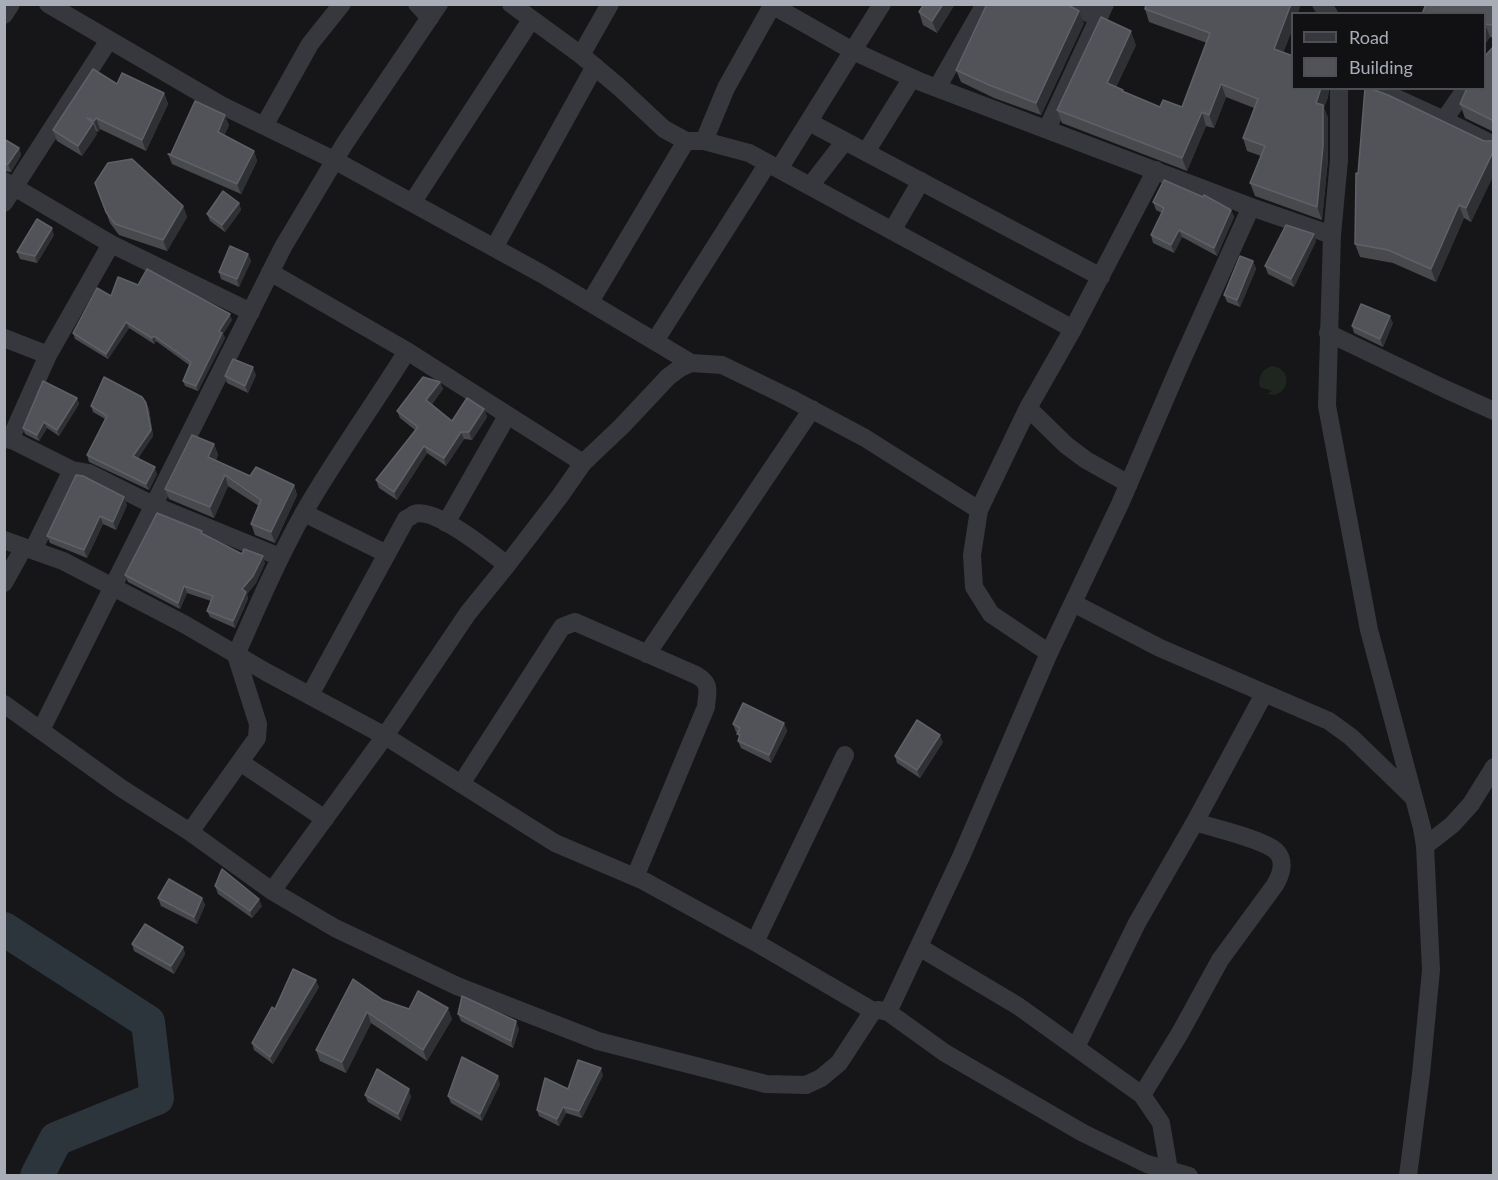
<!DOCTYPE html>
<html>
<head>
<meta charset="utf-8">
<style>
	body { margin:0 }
	#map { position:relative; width:1498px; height:1180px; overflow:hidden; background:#161618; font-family:Lato,sans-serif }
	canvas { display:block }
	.frame { position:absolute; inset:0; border:6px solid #a8adb8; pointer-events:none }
	.legend { position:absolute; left:1291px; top:12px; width:195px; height:78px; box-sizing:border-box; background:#111113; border:2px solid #4d4f55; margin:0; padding:8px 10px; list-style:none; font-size:18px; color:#a8adb8 }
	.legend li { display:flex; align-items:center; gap:12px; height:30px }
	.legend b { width:30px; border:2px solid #4d4f55 }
</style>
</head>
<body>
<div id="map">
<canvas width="1498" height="1180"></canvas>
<div class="frame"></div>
<ul class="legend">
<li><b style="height:8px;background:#37383d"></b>Road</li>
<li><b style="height:16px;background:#525359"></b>Building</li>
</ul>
</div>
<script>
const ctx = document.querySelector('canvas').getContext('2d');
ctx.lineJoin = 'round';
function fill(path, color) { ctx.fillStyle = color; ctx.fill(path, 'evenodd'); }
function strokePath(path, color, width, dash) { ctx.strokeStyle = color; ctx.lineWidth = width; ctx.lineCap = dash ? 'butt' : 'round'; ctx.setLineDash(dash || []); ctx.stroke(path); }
const green = new Path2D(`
	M1273 366C1295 370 1288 400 1267 394L1272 391 1260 387C1257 377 1262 369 1273 366Z`);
const river = new Path2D(`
	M4 929 148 1022 157 1098 56 1139 37 1176`);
const street = new Path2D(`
	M48 4 221 105 334 160 542 274 691 363
	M417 4 430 18
	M511 4 581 55 619 87 664 129 686 141H704L749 153 1073 329
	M770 4 853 51 921 82 1251 207 1332 235
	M1070 4 1098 18
	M1321 4 1329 14
	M4 15 11 4
	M581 55 610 4
	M937 88 985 4
	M1339 88V160L1332 235 1327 406 1369 630 1422 828 1425 846 1431 970 1421 1074 1408 1176
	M1374 88 1444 120 1494 145
	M1444 120 1466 88
	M809 122 1101 277
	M264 126 310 44 342 4
	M1047 129 1105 4
	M704 141 726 88 773 4
	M866 152 912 78
	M779 169 882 4
	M4 181 111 244 251 312
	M810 186 845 141
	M4 203 109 40
	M412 203 531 20
	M892 231 921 181
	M494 248 595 66
	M270 272 407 351 583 463
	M590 302 686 141
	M1328 333 1445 389 1494 411
	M4 338 48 355
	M655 341 768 163
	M1028 408 1066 445 1086 460 1129 484
	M4 436 72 470 89 473 153 505 280 557
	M10 440 48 355 111 244
	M304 513 387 554
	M446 523 507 416
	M4 540 63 561 184 624 266 672 385 736 555 843 644 881 755 942 873 1011 879 1010 888 1012 945 1053 1083 1133 1147 1164 1189 1176
	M33 550 72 470
	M507 565 560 496 583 463 622 426 668 377 680 368 691 363 722 365 790 398 865 438 979 510
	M4 583 24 547
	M1073 603 1160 648 1329 721 1351 737 1413 797
	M1049 653 991 614 974 587 972 555 979 510 1028 408 1073 329 1156 170
	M647 654 812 409
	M4 704 121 788 190 832 272 891 335 928 457 986 598 1041 766 1084 806 1085 821 1078 839 1063 873 1011
	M41 730 283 247 345 143 439 4
	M240 762 325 819
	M461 784 562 627 575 622 696 675C712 684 707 691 706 707L635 877
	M190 832 257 738 258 724 236 655C257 607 278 559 303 514 335 458 373 406 407 351
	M1425 846 1452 825 1471 804 1494 767
	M272 891 385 736 468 613 507 565C490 552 436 507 414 514 413 515 407 519 406 519L310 695
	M755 942 845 755
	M919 947 1018 1006 1142 1095 1161 1123 1169 1170
	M888 1012 961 857 1049 653 1120 504 1182 360 1251 207
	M1076 1047 1137 923 1195 822 1264 694
	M1142 1095 1180 1033 1220 960 1275 885C1281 875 1286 861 1276 851 1263 839 1213 828 1195 822`);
const wall = new Path2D(`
	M955 4 937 33 923 25 919 12Z
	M1494 4V38L1490 37 1485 44V14Z
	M1145 9 1293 14V27L1283 53 1293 88H1329L1328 97 1324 108 1328 118V159L1322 220 1255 196 1250 183 1261 156 1247 151 1243 138 1254 108 1226 97 1214 128 1206 126 1187 171 1062 123 1057 110 1136 45 1116 87 1124 92 1160 107H1182L1207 43 1149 22Z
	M1084 23 1041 115 994 98 961 82 956 70Z
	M1494 46V132L1465 118 1460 104Z
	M117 84 164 93 168 104 146 151 100 129 98 132 95 131 97 134 82 156 57 141 53 130Z
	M229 125 224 136 254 151 257 161 241 194 172 164 168 154H171Z
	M4 139 19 148 21 155 11 172 4 171Z
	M1484 141H1494V174L1471 222 1464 218 1436 282 1393 263 1360 257 1355 244 1358 174Z
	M95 183 183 206 187 217 167 251 119 235 110 223Z
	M1153 202 1231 210 1234 217 1217 256 1182 237 1174 253 1153 243 1151 235 1162 213 1156 210Z
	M239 203 241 210 225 232 210 221 207 214Z
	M54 235 37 263 20 259 17 252Z
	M1316 241 1294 287 1268 274 1265 266Z
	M248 254 251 261 239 287 221 279 219 272Z
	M1253 261 1256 269 1240 307 1227 302 1224 295Z
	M111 296 232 320 223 334 225 338 198 391 185 386 183 381 189 365 156 341 154 344 129 328 108 359 75 339 73 333Z
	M1393 323 1383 347 1354 333 1352 326Z
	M256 375 248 393 227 383 225 376Z
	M440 382 443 389 432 404 452 421 484 409 487 417 472 440 464 439 446 466 427 453 397 500 379 488 376 480 415 430 400 418 397 411Z
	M77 398 79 404 59 436 47 428 39 441 25 434 23 428Z
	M146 403 149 409 153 436 138 458 157 474 149 490 89 462 87 455 105 419 93 412 91 406Z
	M214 444 218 455 216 460 250 476 294 485 297 495 275 543 255 535 251 524 259 506 228 486 214 518 169 499 165 489Z
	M127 505 116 530 103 524 87 558 50 543 47 536Z
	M202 531 203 534 242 554 265 563 256 583 247 594 248 599 235 628 210 617 207 611 211 601 187 593 180 609 128 582 125 575Z
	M784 723 787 731 771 763 741 748 738 741 739 738 738 733 736 732 733 724Z
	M943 742 920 778 897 763 895 756Z
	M215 886 262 906 252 918 218 894Z
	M158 898H202L205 905 197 924 161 906Z
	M132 944 183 947 185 954 174 974 134 951Z
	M319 987 273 1064 254 1050 252 1043Z
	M383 1000 409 1009 452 1019 427 1061 371 1023 346 1073 320 1061 316 1050Z
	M458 1014 519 1029 513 1048 461 1021Z
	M603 1075 582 1118 566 1113 559 1126 539 1116 537 1110 568 1089Z
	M500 1084 482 1121 451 1103 448 1096Z
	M365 1095 411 1097 401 1121 368 1102Z`);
const shadedWall = new Path2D(`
	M943 4H955L937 33 932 21Z
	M1291 4H1301L1298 14H1293V27L1279 63 1274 49Z
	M1079 11 1084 23 1041 115 1036 103Z
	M1485 24 1490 37 1485 44Z
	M1131 31 1136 45 1112 96 1107 83Z
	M1221 84 1226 97 1214 128 1209 115Z
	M1321 88H1329L1328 97 1324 108 1328 118V159L1322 220 1317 207 1316 103Z
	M164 93 168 104 146 151 142 140Z
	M1202 112 1206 126 1187 171 1182 158Z
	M225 115 229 125 221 142 218 132Z
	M96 118 100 129 98 132 94 121Z
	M93 123 97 134 82 156 78 146Z
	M19 148 21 155 11 172 8 164Z
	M1494 150V174L1471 222 1466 208Z
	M254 151 257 161 241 194 237 184Z
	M239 203 241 210 225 232 222 225Z
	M1459 205 1464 218 1436 282 1431 269Z
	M183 206 187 217 167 251 163 240Z
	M1231 210 1234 217 1217 256 1214 248Z
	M52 228 54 235 37 263 35 256Z
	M1179 230 1182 237 1174 253 1171 245Z
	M1314 234 1316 241 1294 287 1291 279Z
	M248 254 251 261 239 287 237 279Z
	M1253 261 1256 269 1240 307 1237 300Z
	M230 314 232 320 223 334 225 338 198 391 196 386 219 331Z
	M1390 316 1393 323 1383 347 1380 339Z
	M126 322 129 328 108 359 106 354Z
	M154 336 156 341 154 344 152 338Z
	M253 367 256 375 248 393 245 386Z
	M440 382 443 389 429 407 426 400Z
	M77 398 79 404 59 436 57 430Z
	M146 403 149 409 153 436 136 462 133 456Z
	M484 409 487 417 472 440 469 432Z
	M44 422 47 428 39 441 37 435Z
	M461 432 464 439 446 466 444 458Z
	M214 444 218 455 212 467 208 457Z
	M424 446 427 453 397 500 394 492Z
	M155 467 157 474 149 490 146 484Z
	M225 475 228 486 214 518 210 507Z
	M294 485 297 495 275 543 271 532Z
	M124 497 127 505 116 530 113 522Z
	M100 516 103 524 87 558 84 550Z
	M263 556 265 563 256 583 247 594 248 599 235 628 233 621 242 589Z
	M184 586 187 593 180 609 178 603Z
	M784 723 787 731 771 763 769 755Z
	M940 735 943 742 920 778 917 770Z
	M202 898 205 905 197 924 194 917Z
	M259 899 262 906 252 918 250 911Z
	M183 947 185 954 174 974 171 966Z
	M316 980 319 987 273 1064 270 1057Z
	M448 1008 452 1019 427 1061 423 1050Z
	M367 1012 371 1023 346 1073 342 1062Z
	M516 1021 519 1029 513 1048 511 1041Z
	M601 1068 603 1075 582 1118 579 1111Z
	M498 1076 500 1084 482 1121 480 1114Z
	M409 1089 411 1097 401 1121 398 1114Z
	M563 1107 566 1113 559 1126 557 1119Z`);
const building = new Path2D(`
	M924 4H943L932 21 919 12Z
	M987 4H1066L1079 11 1036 103 989 85 956 70Z
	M1146 4H1291L1274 49 1293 56V88H1321L1316 103 1323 105V146L1317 207 1250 183 1265 146 1243 138 1258 99 1221 84 1209 115 1202 112 1182 158 1057 110 1101 17 1131 31 1107 83 1123 90 1122 91 1160 107 1163 100 1182 107 1210 33 1145 9Z
	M1426 4H1494V25L1485 24V25V14H1422Z
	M1494 46V121L1460 104 1467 88H1485V56Z
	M93 69 117 84 122 73 164 93 142 140 96 118 94 121 87 118 93 123 78 146 53 130Z
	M1365 88H1369L1388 95 1484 141H1494V150L1466 208 1459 205 1431 269 1388 250 1355 244 1356 173 1358 174Z
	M195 101 225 115 218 132 254 151 237 184 168 154H171Z
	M4 139 19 148 8 164H4Z
	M132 159 183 206 163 240 115 224 106 212 95 183 108 163Z
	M1164 180 1203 197 1204 195 1231 210 1214 248 1179 230 1171 245 1151 235 1164 208 1153 202Z
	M223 191 239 203 222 225 207 214Z
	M37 219 52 228 35 256 17 252Z
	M1286 225 1314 234 1291 279 1265 266Z
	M230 246 248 254 237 279 219 272Z
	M1240 256 1253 261 1237 300 1224 295Z
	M147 269 230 314 219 331 222 333 196 386 183 381 191 362 154 336 152 338 126 322 106 354 73 333 97 288 111 296 118 277 138 285Z
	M1361 304 1390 316 1380 339 1352 326Z
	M233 359 253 367 245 386 225 376Z
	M104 377 142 397 146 403 151 430 133 456 155 467 146 484 87 455 107 416 91 406Z
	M423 377 440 382 426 400 452 421 467 398 484 409 469 432H461L444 458 424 446 394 492 376 480 418 427 397 411Z
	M43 381 77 398 57 430 44 422 37 435 23 428Z
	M192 435 214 444 208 457 250 476 256 467 294 485 271 532 251 524 261 500 225 475 210 507 165 489Z
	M76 475 83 476 124 497 113 522 100 516 84 550 47 536Z
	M157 513 202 531 201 533 242 554 244 549 263 556 253 576 242 589 246 592 233 621 207 611 213 596 184 586 178 603 125 575Z
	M743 703 784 723 769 755 738 741 740 735 737 734 740 728 733 724Z
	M917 720 940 735 917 770 895 756Z
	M222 869 259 899 250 911 215 886Z
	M169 879 202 898 194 917 158 898Z
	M145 924 183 947 171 966 132 944Z
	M293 969 316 980 270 1057 252 1043 272 1007 275 1009Z
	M353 979 383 1000 409 1009 418 991 448 1008 423 1050 367 1012 342 1062 316 1050Z
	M462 996 516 1021 511 1041 458 1014Z
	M462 1057 498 1076 480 1114 448 1096Z
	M578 1060 601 1068 579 1111 563 1107 557 1119 537 1110 545 1078 568 1089Z
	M377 1069 409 1089 398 1114 365 1095Z`);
fill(green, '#1e261f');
strokePath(river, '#2c353c', 34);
strokePath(street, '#37383d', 18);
fill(wall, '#47494d');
fill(shadedWall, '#2f3033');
fill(building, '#525359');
strokePath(building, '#5f6168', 1.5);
</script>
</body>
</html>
